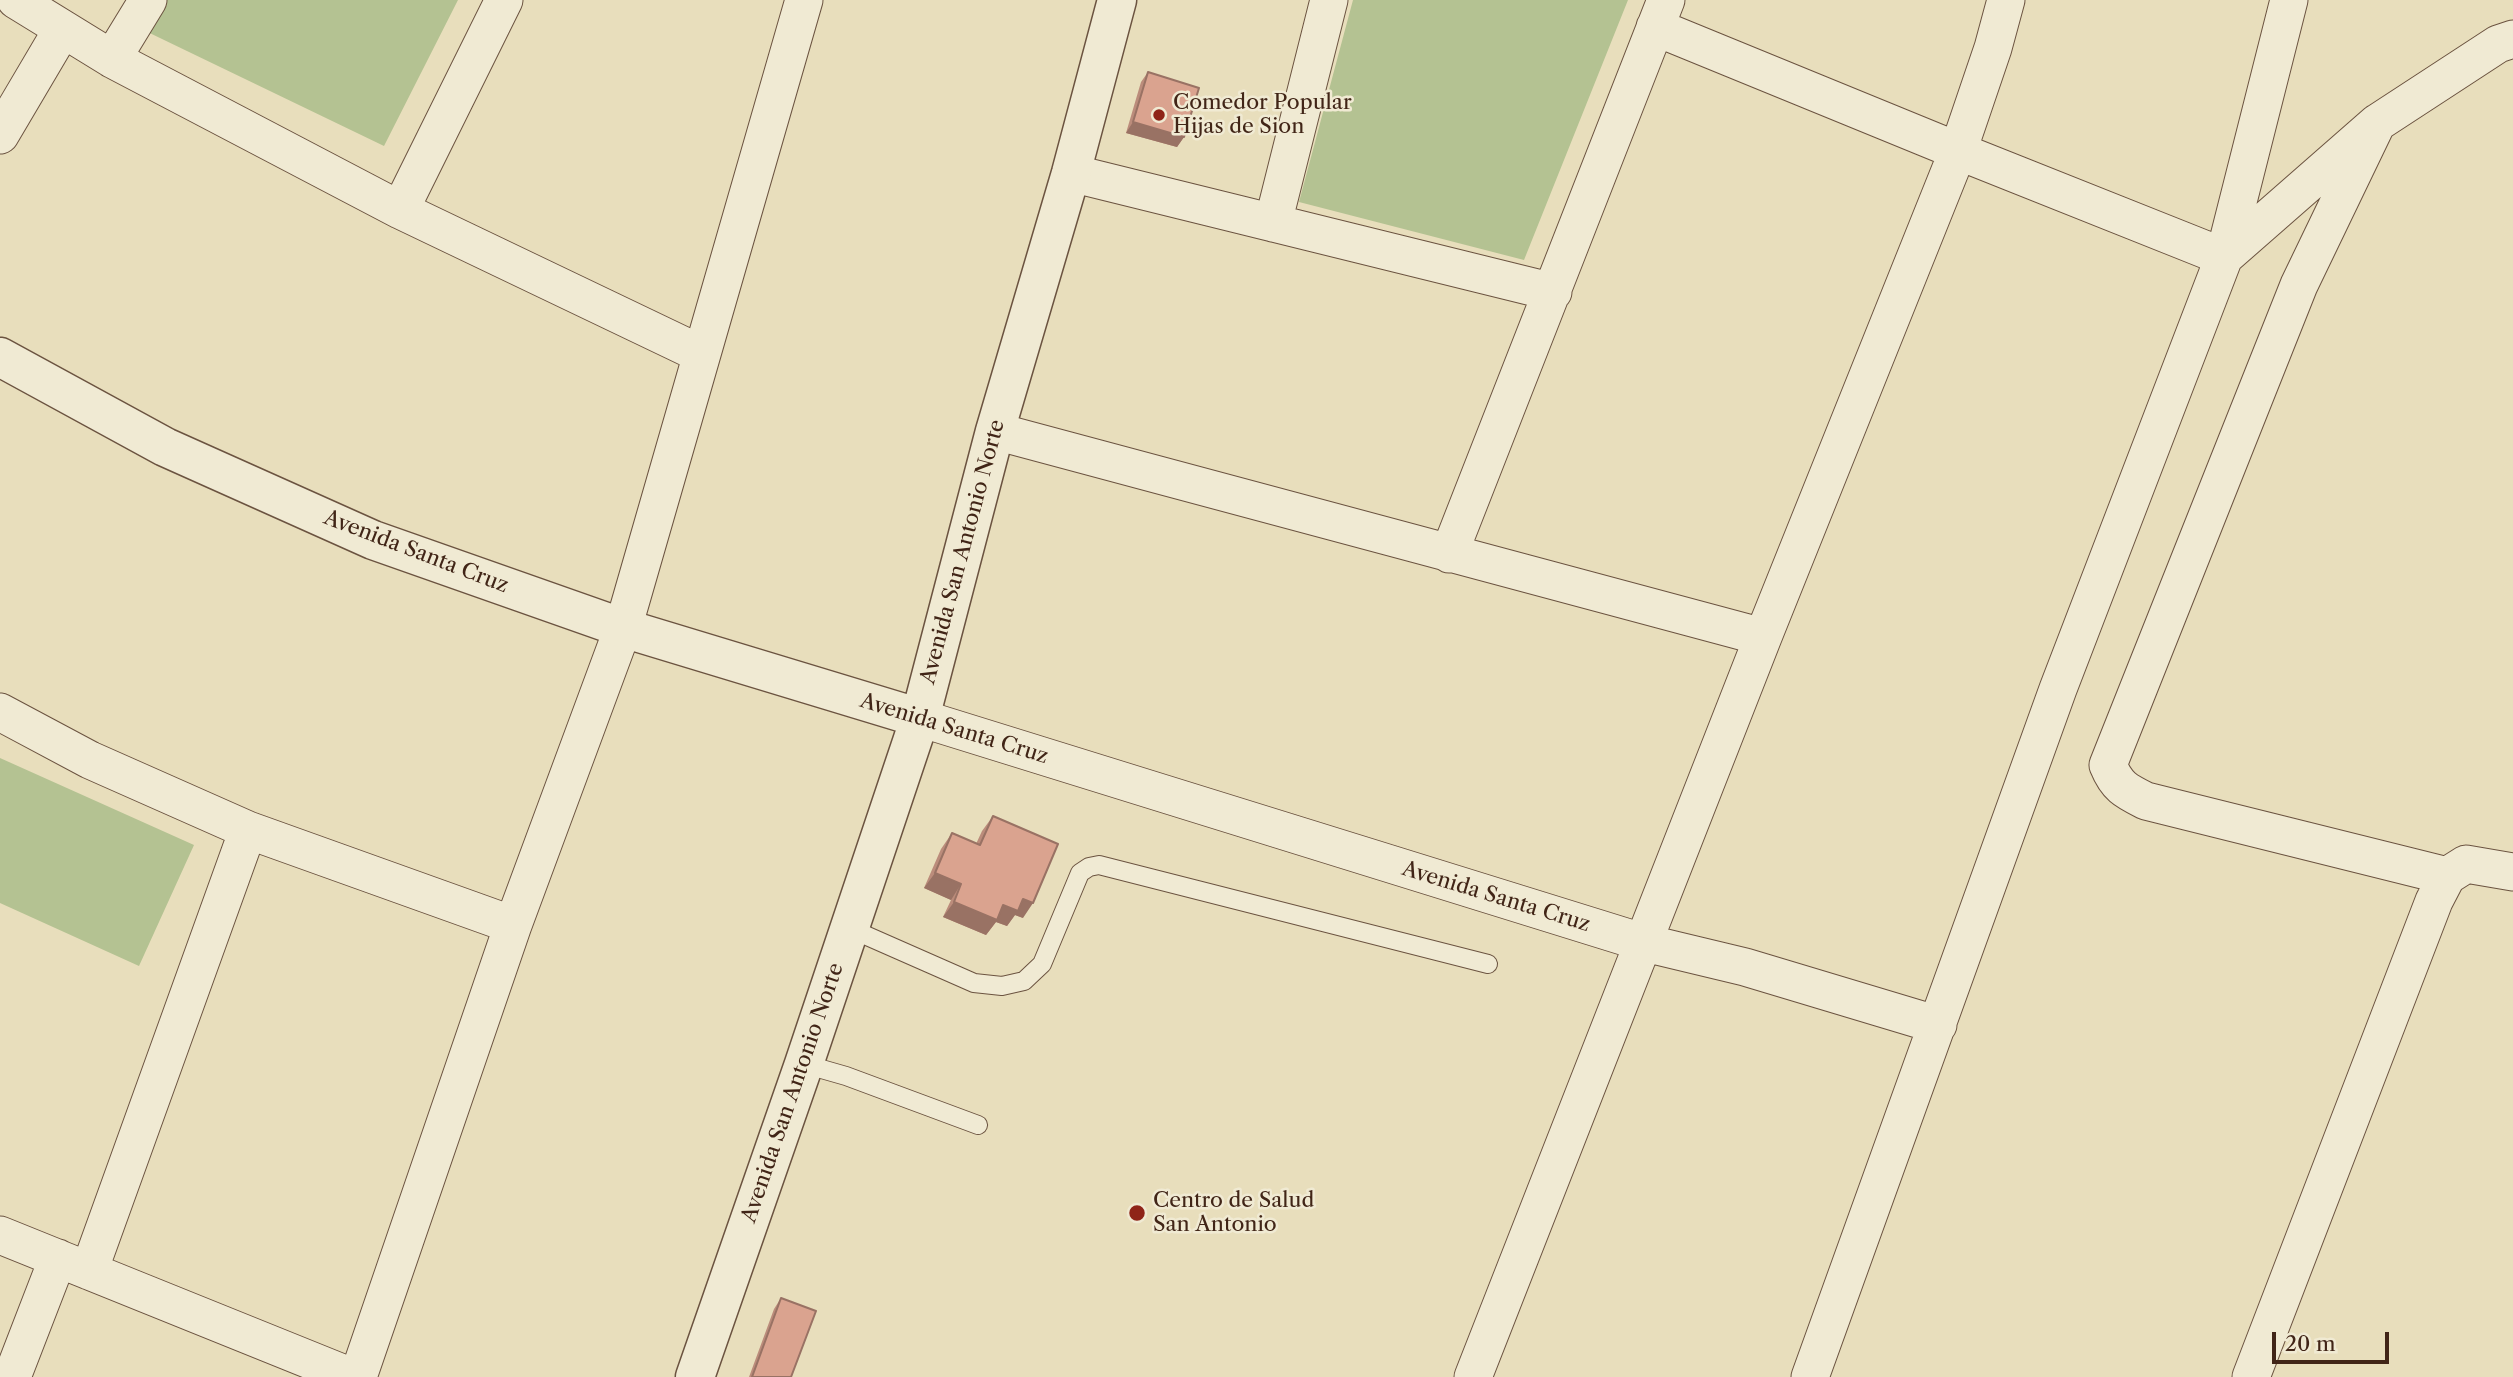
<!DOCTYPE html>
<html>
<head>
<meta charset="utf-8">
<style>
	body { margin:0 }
	#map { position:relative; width:2513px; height:1377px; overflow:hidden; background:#e8debc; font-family:"Libre Caslon Text",serif }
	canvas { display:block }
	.scale { position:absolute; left:2272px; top:1332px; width:117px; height:32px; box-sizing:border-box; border:4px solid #412517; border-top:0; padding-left:9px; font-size:21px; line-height:24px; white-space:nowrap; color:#412517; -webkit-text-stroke:5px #f0ead3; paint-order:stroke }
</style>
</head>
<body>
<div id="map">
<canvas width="2513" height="1377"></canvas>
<div class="scale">20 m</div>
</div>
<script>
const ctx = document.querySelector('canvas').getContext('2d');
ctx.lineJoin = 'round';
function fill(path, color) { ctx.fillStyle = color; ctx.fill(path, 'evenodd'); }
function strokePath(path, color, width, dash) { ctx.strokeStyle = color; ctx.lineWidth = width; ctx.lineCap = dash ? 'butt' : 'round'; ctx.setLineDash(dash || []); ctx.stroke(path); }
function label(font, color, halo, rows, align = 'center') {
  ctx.font = font + ' "Libre Caslon Text",serif'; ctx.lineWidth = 5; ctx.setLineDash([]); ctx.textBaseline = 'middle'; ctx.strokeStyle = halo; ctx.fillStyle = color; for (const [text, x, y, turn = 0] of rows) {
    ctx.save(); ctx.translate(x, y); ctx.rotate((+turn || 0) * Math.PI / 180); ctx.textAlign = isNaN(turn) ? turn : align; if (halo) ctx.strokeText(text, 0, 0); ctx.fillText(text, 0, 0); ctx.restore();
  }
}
const green = new Path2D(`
	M149 0H458L384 146 133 25Z
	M1353 0H1628L1524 260 1299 202Z
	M0 758 194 845 139 966 0 903Z`);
const service = new Path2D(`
	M849 928 974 983 1002 986 1024 981 1042 964 1080 873 1089 867 1099 865 1488 964
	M804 1064 846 1076 978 1125`);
const minor = new Path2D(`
	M16 0 112 59 400 210 701 354
	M1655 27 1958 151 2224 257 2377 123 2498 44 2513 39
	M112 59 148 0
	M2377 123 2299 285 2108 765C2117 787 2126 791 2146 801L2447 876
	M0 135 62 30
	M1071 173 1553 292
	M400 210 504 0
	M1273 223 1329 0
	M995 431 1763 637
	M1449 554 1666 0
	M0 712 90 760 248 830 513 925
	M920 718 1645 943 1745 967 1938 1025
	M0 1235 352 1377
	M89 1271 248 830
	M12 1377 58 1258
	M358 1377 513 925 623 628 804 0
	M1473 1377 1763 637 1958 151 1993 48 2006 0
	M1810 1377 2058 689 2224 257 2289 0
	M2251 1377 2434 901 2447 876 2466 864 2513 872`);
const tertiary = new Path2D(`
	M0 357 165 447 373 540 623 628 920 718
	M695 1377 804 1064 920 718 995 431 1071 173 1117 0`);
const wall = new Path2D(`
	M1148 72 1184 137 1177 147 1126 133 1141 82Z
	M993 816 1023 918 1015 915 1007 926 996 922 986 935 943 917 951 900 924 888 941 849 952 833 976 844 982 831Z
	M781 1298 791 1377H749L774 1309Z`);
const shadedWall = new Path2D(`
	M1133 122 1184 137 1177 147 1126 133Z
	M935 873 961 884 951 900 924 888Z
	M1023 899 1033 903 1023 918 1015 915 1007 926 996 922 986 935 943 917 954 902Z`);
const building = new Path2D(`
	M1148 72 1199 88 1184 137 1133 122Z
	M993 816 1058 844 1033 903 1023 899 1018 911 1003 905 997 920 954 902 961 884 935 873 952 833 980 845Z
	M781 1298 816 1311 791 1377H752Z`);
const markers = [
	[1159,115,7,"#8f2418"],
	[1137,1213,9,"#8f2418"]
];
const poiNames = [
	["Comedor Popular",1173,103],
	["Hijas de Sion",1173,127],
	["Centro de Salud",1153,1201],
	["San Antonio",1153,1225]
];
const streetNames = [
	["Avenida Santa Cruz",416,552,21],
	["Avenida San Antonio Norte",963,552,-75],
	["Avenida Santa Cruz",954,729,17],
	["Avenida Santa Cruz",1496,897,17],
	["Avenida San Antonio Norte",793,1093,-71]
];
fill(green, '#b4c292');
strokePath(service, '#6b5340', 20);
strokePath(minor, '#6b5340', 39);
strokePath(tertiary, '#6b5340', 41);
strokePath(service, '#f0ead3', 18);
strokePath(minor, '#f0ead3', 37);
strokePath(tertiary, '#f0ead3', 38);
fill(wall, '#bb8c7b');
fill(shadedWall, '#997264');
fill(building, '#daa38f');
strokePath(building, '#997264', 2);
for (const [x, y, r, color] of markers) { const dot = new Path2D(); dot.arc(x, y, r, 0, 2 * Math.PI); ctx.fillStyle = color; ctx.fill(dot); strokePath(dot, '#f0ead3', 2.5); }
label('21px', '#412517', '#f0ead3', poiNames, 'left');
label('21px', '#412517', '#f0ead3', streetNames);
</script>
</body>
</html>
